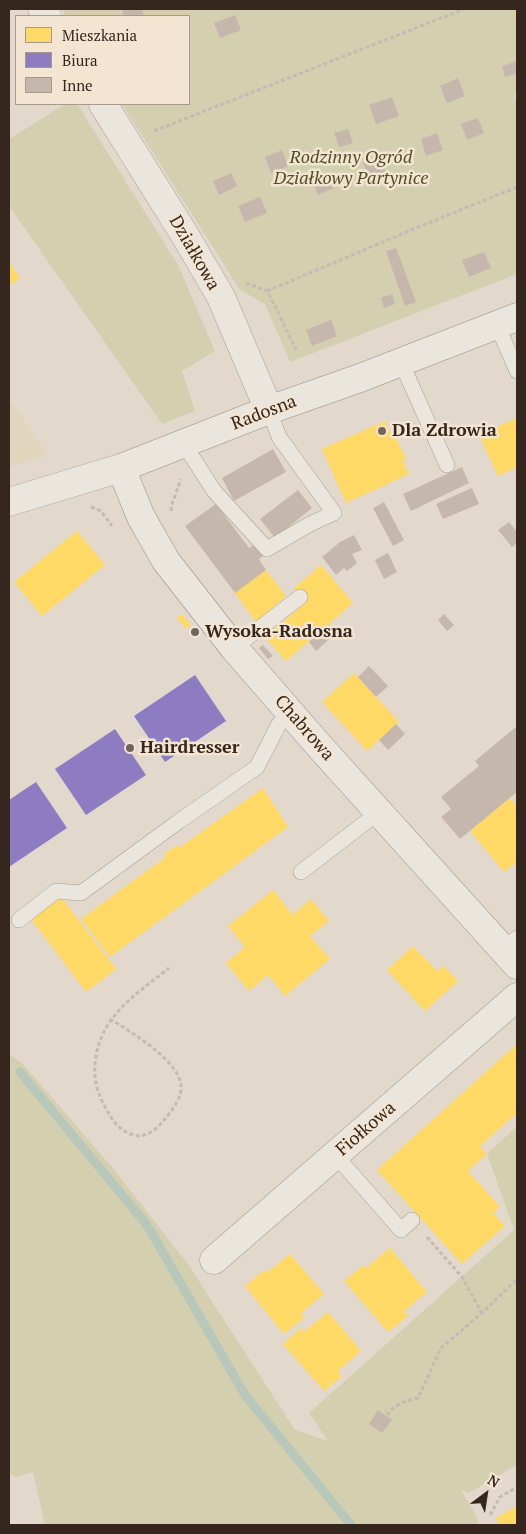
<!DOCTYPE html>
<html>
<head>
<meta charset="utf-8">
<style>
	body { margin:0 }
	#map { position:relative; width:526px; height:1534px; overflow:hidden; background:#e2d9cc; font-family:"PT Serif",serif }
	canvas { display:block }
	.frame { position:absolute; inset:0; border:10px solid #35261e; pointer-events:none }
	.legend { position:absolute; left:15px; top:15px; width:175px; height:90px; box-sizing:border-box; background:#f4e5d2; border:1px solid #a8998a; margin:0; padding:6px 9px; list-style:none; font-size:15px; color:#35261e }
	.legend li { display:flex; align-items:center; gap:10px; height:25px }
	.legend b { width:25px; border:1px solid #a8998a }
	.north { position:absolute; left:461px; top:1469px; width:50px; height:50px; -webkit-text-stroke:4px #f4e5d2; paint-order:stroke; rotate:31deg; font-size:14px; font-weight:700; line-height:20px; text-align:center; color:#35261e }
	.north::after { content:''; display:block; margin:auto; width:18px; height:22px; background:#35261e; clip-path:polygon(50% 0,100% 100%,50% 72%,0 100%) }
</style>
</head>
<body>
<div id="map">
<canvas width="526" height="1534"></canvas>
<div class="frame"></div>
<ul class="legend">
<li><b style="height:14px;background:#ffd966"></b>Mieszkania</li>
<li><b style="height:14px;background:#8e7cc3"></b>Biura</li>
<li><b style="height:14px;background:#c6b7ad"></b>Inne</li>
</ul>
<div class="north">N</div>
</div>
<script>
const ctx = document.querySelector('canvas').getContext('2d');
ctx.lineJoin = 'round';
function fill(path, color) { ctx.fillStyle = color; ctx.fill(path, 'evenodd'); }
function strokePath(path, color, width, dash) { ctx.strokeStyle = color; ctx.lineWidth = width; ctx.lineCap = dash ? 'butt' : 'round'; ctx.setLineDash(dash || []); ctx.stroke(path); }
function label(font, color, halo, rows, align = 'center') {
  ctx.font = font + ' "PT Serif",serif'; ctx.lineWidth = 5; ctx.setLineDash([]); ctx.textBaseline = 'middle'; ctx.strokeStyle = halo; ctx.fillStyle = color; for (const [text, x, y, turn = 0] of rows) {
    ctx.save(); ctx.translate(x, y); ctx.rotate((+turn || 0) * Math.PI / 180); ctx.textAlign = isNaN(turn) ? turn : align; if (halo) ctx.strokeText(text, 0, 0); ctx.fillText(text, 0, 0); ctx.restore();
  }
}
const farmland = new Path2D(`
	M9 399 48 455 9 467Z`);
const green = new Path2D(`
	M62 9H517V93L514 95 517 106V274L290 362 265 304 240 290 122 104H189V16H66Z
	M65 104H77L178 265 215 351 182 371 195 411 162 424 9 206V139Z
	M9 1054 23 1064 111 1166 188 1264 295 1430 328 1441 309 1413 514 1230 487 1154 517 1126V1465L469 1493 461 1490 477 1517 479 1525H45L33 1472 16 1477 9 1473Z`);
const homes = new Path2D(`
	M9 262 20 278 9 286Z
	M517 418V467L498 476 479 435Z
	M385 421 391 434 393 432 406 459 403 461 409 474 346 503 322 449Z
	M77 531 105 565 42 616 14 582Z
	M321 565 353 603 286 661 265 637 306 602 294 588Z
	M266 570 286 596 256 622 235 593Z
	M182 614 191 625 186 629 177 618Z
	M354 673 399 722 367 751 322 702Z
	M263 788 288 827 110 957 81 919 166 857 164 854 177 845 179 848Z
	M510 798 517 807V862L504 872 470 831Z
	M273 890 293 915 311 899 329 921 310 936 330 959 285 996 268 975 249 991 226 963 245 947 228 926Z
	M61 897 116 969 86 992 31 919Z
	M413 946 437 971 444 966 458 981 425 1011 387 970Z
	M517 1044V1113L480 1146 487 1154 468 1171 500 1207 493 1213 505 1226 462 1264 377 1170Z
	M390 1248 427 1292 404 1311 408 1316 388 1332 344 1281 364 1265 366 1268Z
	M290 1254 324 1294 301 1313 304 1318 284 1334 245 1286 264 1270 267 1273Z
	M328 1312 361 1351 338 1371 342 1376 324 1391 283 1344 301 1328 304 1332Z
	M517 1506V1525H500L496 1518Z`);
const offices = new Path2D(`
	M195 675 226 721 165 762 134 716Z
	M115 729 146 775 86 815 55 769Z
	M36 782 67 828 9 867V800Z`);
const stream = new Path2D(`
	M20 1072 147 1225 245 1395 351 1525`);
const building = new Path2D(`
	M121 9H142L144 14 139 16H124Z
	M235 15 241 30 220 38 214 23Z
	M517 61V73L505 77 502 66Z
	M458 78 465 96 447 103 440 86Z
	M392 97 399 116 376 124 369 105Z
	M478 118 484 133 467 140 461 124Z
	M348 129 353 143 339 147 334 133Z
	M437 133 443 150 426 156 421 139Z
	M282 150 288 166 271 173 265 157Z
	M380 157 386 173 369 179 363 162Z
	M231 173 237 186 219 195 213 181Z
	M327 173 334 188 318 195 312 179Z
	M260 197 267 213 245 222 238 206Z
	M396 248 416 302 405 306 386 251Z
	M484 252 491 268 469 277 462 260Z
	M392 294 395 304 384 308 381 298Z
	M331 320 337 336 312 346 306 330Z
	M273 449 286 472 234 501 222 478Z
	M462 467 469 483 411 511 403 494Z
	M472 488 479 504 443 519 436 504Z
	M298 490 312 508 275 538 260 519Z
	M384 502 404 540 393 546 373 508Z
	M216 504 249 548 255 544 264 555 259 559 266 570 235 593 185 526Z
	M509 522 517 532V543L512 547 498 530Z
	M354 535 362 550 352 554 357 563 347 571 344 568 336 575 322 557 340 542Z
	M388 553 397 572 384 579 375 560Z
	M444 614 454 625 447 631 438 620Z
	M329 625 336 633 316 651 309 642Z
	M263 645 273 656 268 659 259 648Z
	M369 666 388 686 376 697 358 677Z
	M396 724 405 734 388 750 379 740Z
	M517 726V792L460 839 441 817 451 809 441 797 479 766 475 761Z
	M378 1410 392 1420 382 1433 369 1424Z`);
const path = new Path2D(`
	M154 131 464 9
	M246 283 267 291 275 306 297 352
	M267 291 416 228 517 187
	M91 507 101 511 112 526
	M171 511 172 504 181 479
	M110 1019C130 1031 178 1060 181 1085 183 1097 171 1112 163 1121 156 1130 146 1138 134 1135 118 1131 110 1117 103 1103 95 1087 93 1073 96 1056 103 1014 138 993 169 968
	M427 1237 462 1277 482 1313
	M387 1415C395 1404 405 1401 418 1398L441 1348 482 1313 517 1279
	M490 1515 500 1497 517 1487`);
const lane = new Path2D(`
	M497 325 517 371
	M401 362 447 465
	M184 444 214 491 267 549 310 524 334 513 279 437 269 410
	M234 648 300 597
	M301 872 379 812
	M19 920 56 891 81 893 178 822 257 767 279 724 291 713
	M503 949 517 938
	M336 1156 401 1230 412 1220`);
const street = new Path2D(`
	M42 9 47 16
	M103 104 186 237 221 297 269 410
	M214 1260 517 997`);
const secondary = new Path2D(`
	M121 468 141 517 166 561 234 648 321 748 517 965
	M9 502 121 468 269 410 360 378 517 317`);
const markers = [
	[382,431,5,"#72655b"],
	[195,632,5,"#72655b"],
	[130,748,5,"#72655b"]
];
const parkNames = [
	["Rodzinny Ogród",351,158],
	["Działkowy Partynice",351,179]
];
const streetNames = [
	["Działkowa",194,253,60],
	["Radosna",264,413,-21],
	["Chabrowa",304,728,49],
	["Fiołkowa",366,1129,-41]
];
const poiNames = [
	["Dla Zdrowia",392,431],
	["Wysoka-Radosna",205,632],
	["Hairdresser",140,748]
];
fill(farmland, '#e1d5bd');
fill(green, '#d4d0af');
fill(homes, '#ffd966');
fill(offices, '#8e7cc3');
strokePath(stream, '#b7c7ba', 9);
fill(building, '#c6b7ad');
strokePath(lane, '#a79e95', 16);
strokePath(street, '#a79e95', 29);
strokePath(secondary, '#978e85', 29);
strokePath(path, '#c3bbb4', 3, [4, 2.5]);
strokePath(lane, '#eae5dd', 15);
strokePath(street, '#eae5dd', 28);
strokePath(secondary, '#eae5dd', 28);
for (const [x, y, r, color] of markers) { const dot = new Path2D(); dot.arc(x, y, r, 0, 2 * Math.PI); ctx.fillStyle = color; ctx.fill(dot); strokePath(dot, '#f4e5d2', 2); }
label('italic 18px', '#4c5125', '#f4e5d2', parkNames);
label('18px', '#35261e', '#f4e5d2', streetNames);
label('bold 18px', '#35261e', '#f4e5d2', poiNames, 'left');
</script>
</body>
</html>
